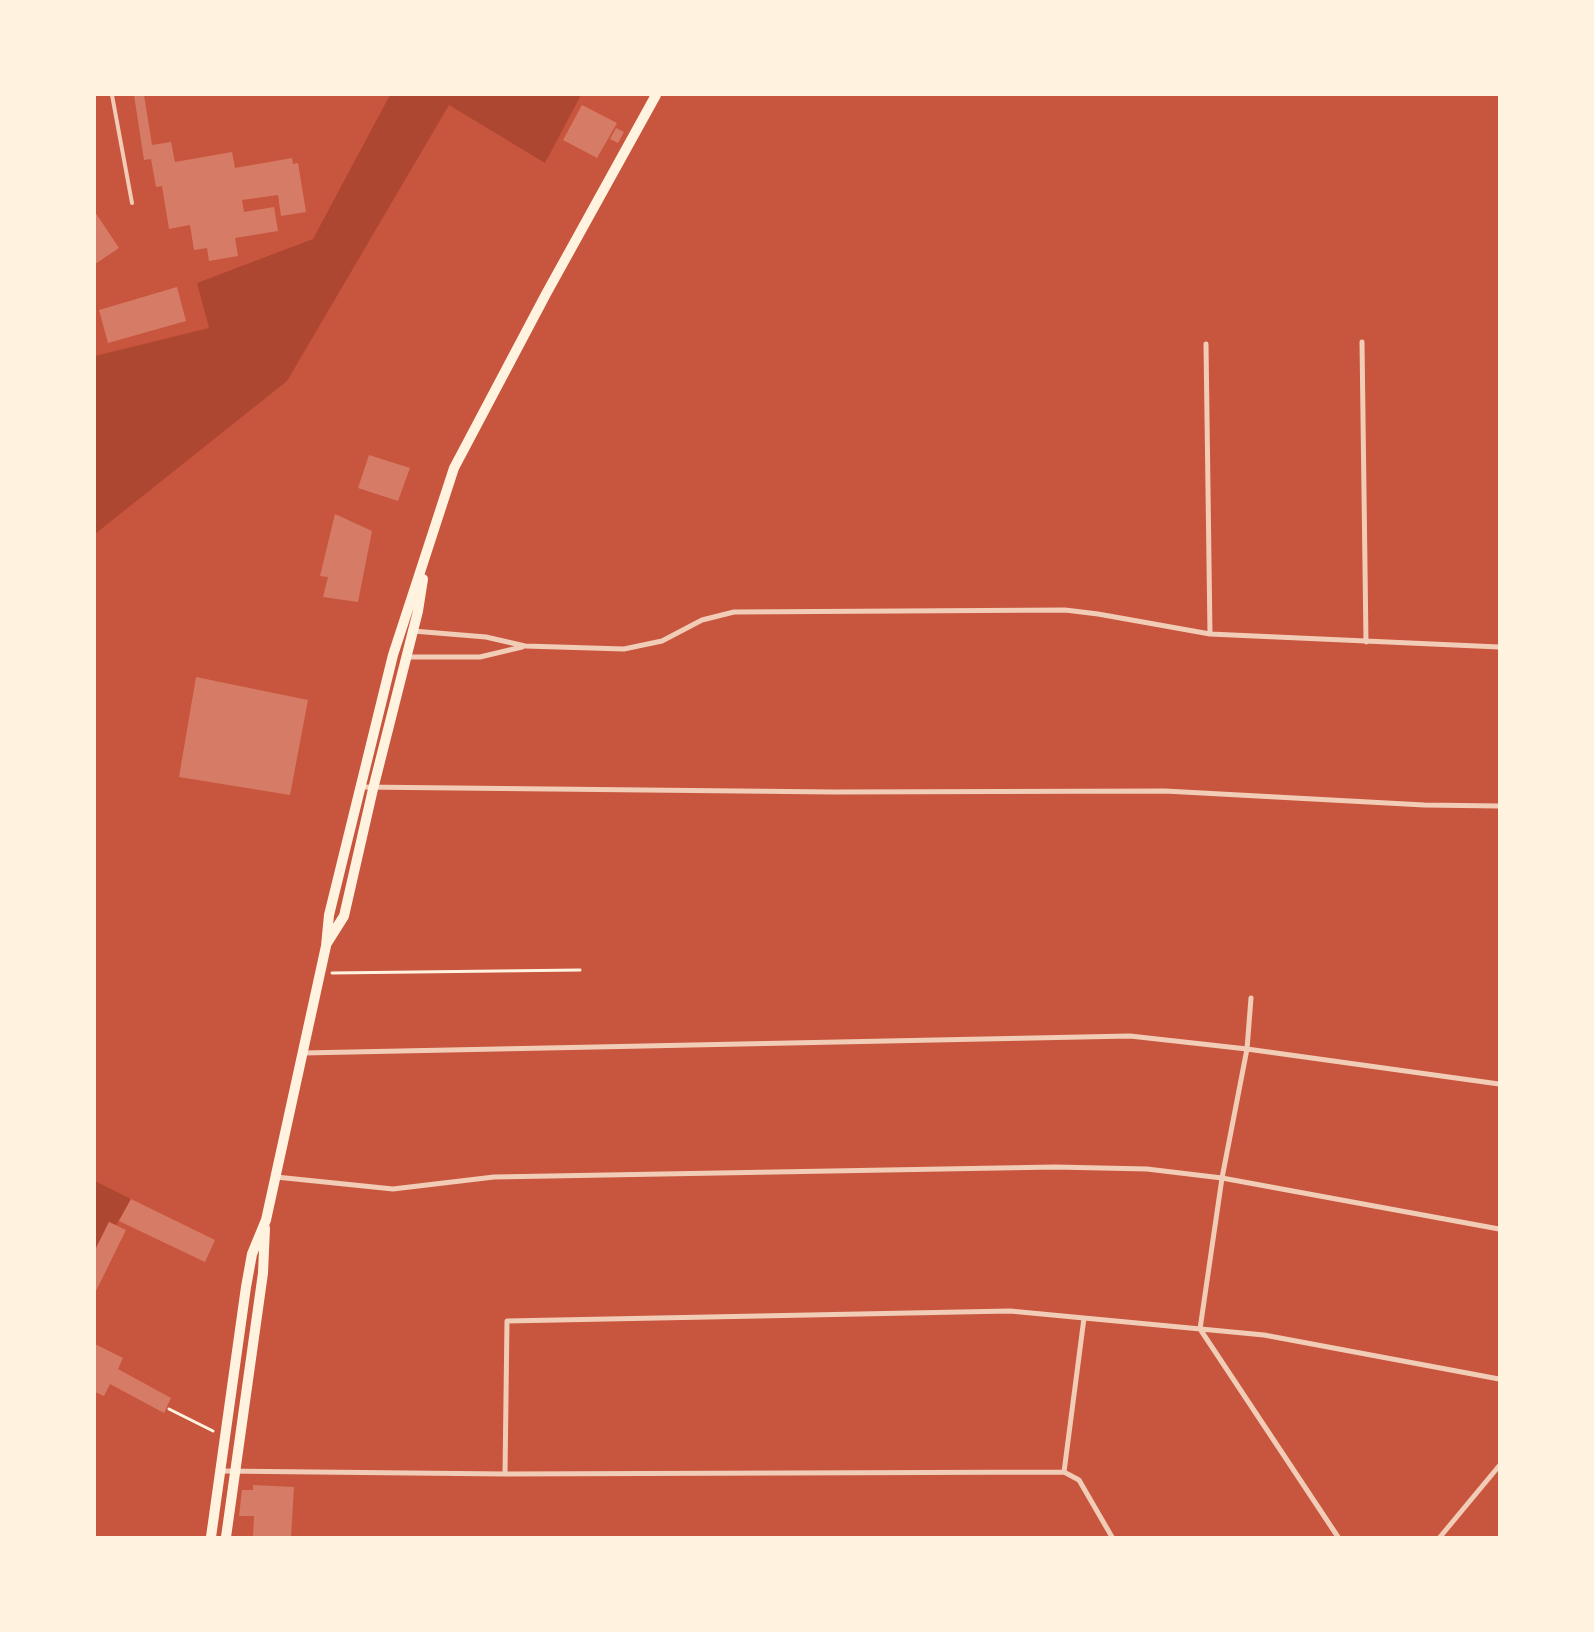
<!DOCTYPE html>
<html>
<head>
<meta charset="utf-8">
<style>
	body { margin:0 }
	#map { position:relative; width:1594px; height:1632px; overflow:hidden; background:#c8553d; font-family:Arial,sans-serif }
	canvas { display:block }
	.frame { position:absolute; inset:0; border:96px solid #fff3e0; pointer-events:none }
</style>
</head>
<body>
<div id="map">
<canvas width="1594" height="1632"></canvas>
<div class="frame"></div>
</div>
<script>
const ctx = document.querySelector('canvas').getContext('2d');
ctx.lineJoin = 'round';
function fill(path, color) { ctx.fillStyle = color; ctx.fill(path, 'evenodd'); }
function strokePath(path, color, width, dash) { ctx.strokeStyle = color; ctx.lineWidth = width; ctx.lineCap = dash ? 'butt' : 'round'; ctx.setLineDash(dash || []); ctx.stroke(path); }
const green = new Path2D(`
	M390 95H581L545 163 449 105 287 381 95 534V356L209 328 197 283 313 239Z
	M95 1181 131 1199 116 1225 109 1222 95 1250Z`);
const building = new Path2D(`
	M134 95H144L152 145 171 142 175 162 232 152 235 168 292 158 293 164 298 163 306 212 281 216 278 195 242 200 244 212 274 207 278 231 235 238 238 256 209 261 207 248 194 250 190 225 169 229 162 186 156 187 151 159 144 160Z
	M582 105 617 123 597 158 563 140Z
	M616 128 624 132 618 143 610 139Z
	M95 212 119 248 95 264Z
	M177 287 186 321 108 343 99 310Z
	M369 455 410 468 398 501 358 488Z
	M335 514 372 531 358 602 323 597 328 577 320 576Z
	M196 677 308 700 290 795 179 777Z
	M131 1199 215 1240 205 1262 119 1221Z
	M109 1222 126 1230 95 1293V1250Z
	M95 1344 123 1358 118 1369 171 1398 164 1413 110 1384 104 1396 95 1392Z
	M253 1485 294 1487 291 1537H253L254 1516H239L242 1490H253Z`);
const path = new Path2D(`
	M332 973 580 970
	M169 1409 213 1431`);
const service = new Path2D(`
	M112 95 132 203`);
const minor = new Path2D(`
	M1362 342 1366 642
	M1206 344 1210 634
	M413 631 486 637 525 646 624 649 662 641 702 620 734 612 1065 610 1098 614 1210 634 1499 647
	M407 657H480L522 647
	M360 787 834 792 1165 791 1424 805 1499 806
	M1251 998 1247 1049 1222 1178 1200 1329 1338 1537
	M303 1053 1130 1036 1247 1049 1499 1084
	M276 1177 393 1189 494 1177 1055 1167 1147 1169 1222 1178 1499 1229
	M1084 1318 1064 1472 1079 1480 1112 1537
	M220 1471 505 1474 1064 1472
	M505 1474 507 1321 1010 1311 1264 1335 1499 1379
	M1440 1537 1499 1466`);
const secondary = new Path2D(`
	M327 943 344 916 373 789 418 611 423 579
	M211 1537 246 1287 252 1254 266 1220 326 946 329 915 393 655 454 468 546 294 656 95
	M226 1537 263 1273 265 1228`);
fill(green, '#ae4732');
fill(building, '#d67c66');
strokePath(path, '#fff3e0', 3);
strokePath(service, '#f1ccb7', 4);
strokePath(minor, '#f1ccb7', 5);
strokePath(secondary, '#fff3e0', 10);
</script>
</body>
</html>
